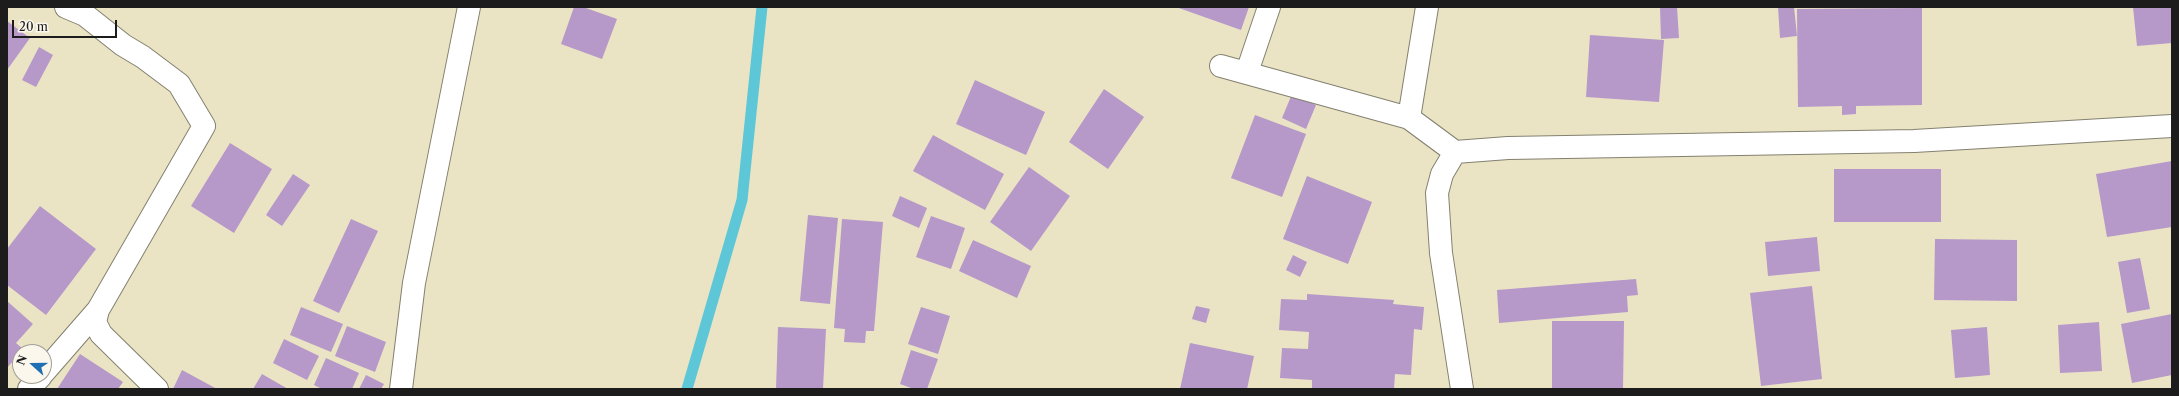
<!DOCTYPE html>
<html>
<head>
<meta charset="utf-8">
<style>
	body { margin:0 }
	#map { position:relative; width:2179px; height:396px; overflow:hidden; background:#eae4c4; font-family:"Libre Caslon Text",serif }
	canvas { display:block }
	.frame { position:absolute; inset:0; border:8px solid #1c1c1c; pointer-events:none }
	.north { position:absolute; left:12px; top:344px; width:40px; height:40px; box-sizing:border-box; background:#fbf7ec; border:1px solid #a29f99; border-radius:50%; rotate:291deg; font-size:11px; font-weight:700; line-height:16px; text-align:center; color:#1c1c1c }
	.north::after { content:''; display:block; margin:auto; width:14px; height:18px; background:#1f6fb2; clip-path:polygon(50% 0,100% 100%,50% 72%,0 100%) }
	.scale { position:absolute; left:12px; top:20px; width:105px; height:18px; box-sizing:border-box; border:2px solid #1c1c1c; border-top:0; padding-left:5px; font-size:12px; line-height:14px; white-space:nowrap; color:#1c1c1c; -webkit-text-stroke:3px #fbf7ec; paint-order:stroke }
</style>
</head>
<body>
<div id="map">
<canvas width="2179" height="396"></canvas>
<div class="frame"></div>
<div class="north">N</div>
<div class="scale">20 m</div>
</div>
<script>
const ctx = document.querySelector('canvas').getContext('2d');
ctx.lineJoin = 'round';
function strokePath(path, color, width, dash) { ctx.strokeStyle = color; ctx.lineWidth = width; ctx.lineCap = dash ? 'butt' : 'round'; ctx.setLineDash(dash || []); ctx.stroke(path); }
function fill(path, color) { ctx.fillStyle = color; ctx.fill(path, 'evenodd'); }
const stream = new Path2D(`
	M687 389 742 200 762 7`);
const building = new Path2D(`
	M574 7H583L617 19 602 59 561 44Z
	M1176 7H1249L1241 30Z
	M1660 7H1677L1679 38 1661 39Z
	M1778 7H1794L1797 36 1780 38Z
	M2133 7H2172V43L2137 46Z
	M1922 8V105L1856 106V114L1842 115V106L1798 107 1797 9Z
	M7 21 30 38 7 70Z
	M1590 35 1664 40 1659 102 1586 97Z
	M39 47 53 55 36 87 22 80Z
	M975 80 1045 112 1026 155 956 124Z
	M1104 89 1144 117 1108 169 1069 142Z
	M1292 94 1316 105 1306 129 1282 118Z
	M1255 115 1306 134 1282 197 1231 178Z
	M933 135 1004 174 985 210 913 171Z
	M230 143 272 169 234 233 191 206Z
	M2172 161V227L2107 237 2096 174Z
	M1029 167 1070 196 1031 251 990 222Z
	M1834 169H1941V222H1834Z
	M293 174 310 185 282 226 266 215Z
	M1307 176 1372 202 1348 264 1283 239Z
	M900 196 927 208 919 228 892 216Z
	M40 206 96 249 46 315 7 285V249Z
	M808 215 838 218 830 304 800 301Z
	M931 216 965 228 951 269 916 257Z
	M351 219 378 231 339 313 313 301Z
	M842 219 883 222 874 331H866L865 343 844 342 845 329 834 328Z
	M1817 237 1820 271 1768 276 1765 242Z
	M1935 239 2017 240V301L1934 300Z
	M973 240 1031 266 1017 298 959 271Z
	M1293 255 1307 262 1300 277 1286 270Z
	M2140 258 2150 309 2127 313 2118 262Z
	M1636 279 1638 295 1627 296 1628 312 1499 323 1497 290Z
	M1812 286 1822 379 1761 386 1750 293Z
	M1307 294 1394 300 1393 304 1424 307 1422 330 1414 329 1411 375 1395 374 1394 389 1312 388V380L1280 378 1282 348 1308 349 1309 332 1279 330 1281 299 1307 300Z
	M7 301 33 324 16 343 23 349 7 368Z
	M1196 306 1210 309 1206 323 1192 319Z
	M301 307 343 324 331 352 290 335Z
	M921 307 950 316 938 354 908 344Z
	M2172 314V375L2132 383 2121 324Z
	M1552 321H1624L1623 389H1552Z
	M2099 322 2102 371 2060 373 2058 325Z
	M347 326 386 342 375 372 335 356Z
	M778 327 826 329 823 389H776Z
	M1987 327 1990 375 1955 378 1951 330Z
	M284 339 319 356 307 380 273 363Z
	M1190 343 1254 356 1247 389H1180Z
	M911 350 938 359 927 389H914L900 384Z
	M80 354 123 382 118 389H57Z
	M326 358 359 373 352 389H322L314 385Z
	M182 370 217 389H173Z
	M262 374 288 389H253Z
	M366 375 384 384 381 389H359Z`);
const street = new Path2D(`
	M66 7 85 15 123 45 143 57 179 84 204 126 98 310 95 322 101 334 157 389
	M1221 66 1409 118 1455 152
	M1247 72 1269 7
	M1409 118 1427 7
	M44 372 98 310
	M29 389 41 376
	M401 389 414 283 469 7
	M1462 389 1441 253 1437 193 1442 174 1455 152 1508 148 1914 141 2172 126`);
strokePath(stream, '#5dc7d7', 11);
fill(building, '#b698c9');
strokePath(street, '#838070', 24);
strokePath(street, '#fff', 22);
</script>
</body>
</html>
